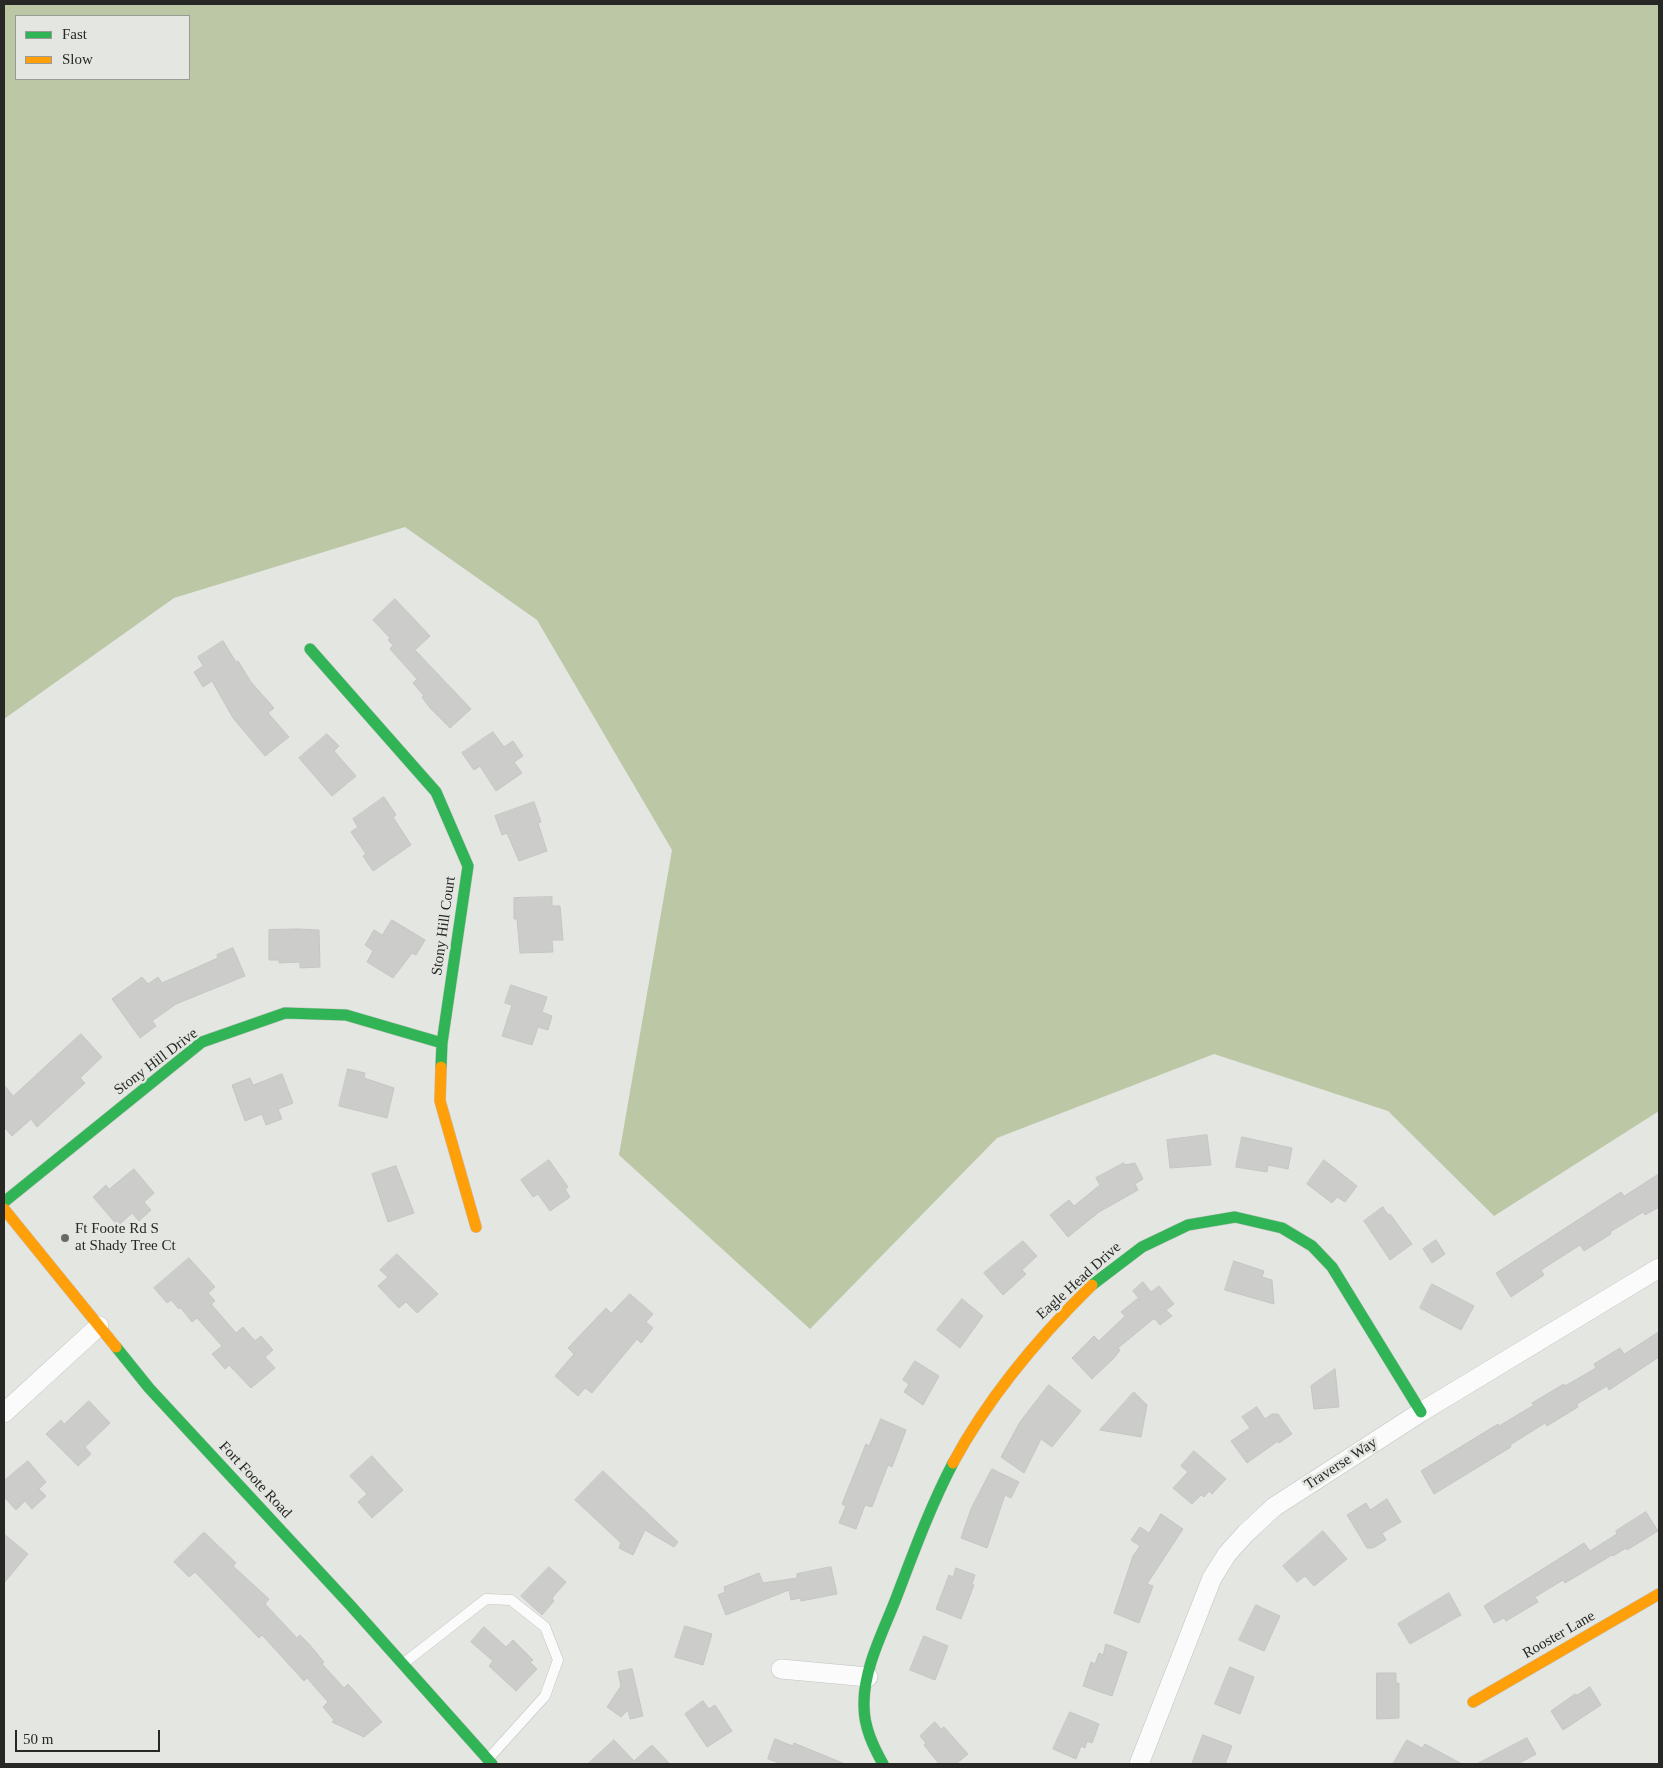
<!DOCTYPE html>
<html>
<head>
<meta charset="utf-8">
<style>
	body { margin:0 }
	#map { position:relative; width:1663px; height:1768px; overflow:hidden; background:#e4e6e2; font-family:Georgia,serif }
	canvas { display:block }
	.frame { position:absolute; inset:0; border:5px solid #272826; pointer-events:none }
	.legend { position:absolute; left:15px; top:15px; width:175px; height:65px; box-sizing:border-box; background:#e4e7e1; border:1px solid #989b96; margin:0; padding:6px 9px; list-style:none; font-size:15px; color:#272826 }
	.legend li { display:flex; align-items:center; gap:10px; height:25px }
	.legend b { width:25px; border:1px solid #989b96 }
	.scale { position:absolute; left:15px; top:1730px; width:145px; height:22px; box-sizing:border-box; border:2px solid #272826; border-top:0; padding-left:6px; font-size:15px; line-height:18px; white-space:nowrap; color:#272826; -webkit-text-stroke:4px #e4e7e1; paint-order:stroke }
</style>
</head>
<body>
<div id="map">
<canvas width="1663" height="1768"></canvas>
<div class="frame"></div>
<ul class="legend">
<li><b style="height:6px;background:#30b455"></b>Fast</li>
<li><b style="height:6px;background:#ff9f0a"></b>Slow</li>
</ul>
<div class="scale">50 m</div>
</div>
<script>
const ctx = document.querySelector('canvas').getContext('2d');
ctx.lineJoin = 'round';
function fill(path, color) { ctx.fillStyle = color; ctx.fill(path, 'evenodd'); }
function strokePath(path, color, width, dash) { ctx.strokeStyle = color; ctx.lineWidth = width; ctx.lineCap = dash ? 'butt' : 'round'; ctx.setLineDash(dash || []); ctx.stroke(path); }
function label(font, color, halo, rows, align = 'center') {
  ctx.font = font + ' Georgia,serif'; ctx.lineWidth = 5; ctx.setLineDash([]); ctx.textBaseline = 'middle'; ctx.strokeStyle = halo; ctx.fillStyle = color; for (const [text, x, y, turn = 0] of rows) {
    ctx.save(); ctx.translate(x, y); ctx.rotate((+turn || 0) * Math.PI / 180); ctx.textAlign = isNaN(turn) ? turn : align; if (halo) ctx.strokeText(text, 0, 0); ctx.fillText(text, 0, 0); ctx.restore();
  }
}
const forest = new Path2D(`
	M4 4H1659V1111L1494 1216 1388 1111 1214 1054 997 1138 810 1329 619 1155 672 850 537 620 405 527 174 598 4 719ZM16 16H189V79H16Z`);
const building = new Path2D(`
	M395 599 430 636 415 650 471 709 450 728 430 708 422 697 424 696 413 683 417 679 390 649 393 645 388 640 390 638 373 620Z
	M223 641 236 662 238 661 251 682 274 708 268 713 289 737 265 756 233 718 212 681 203 687 194 672 203 666 198 657Z
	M493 732 504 747 513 741 523 756 514 762 522 773 496 791 480 766 474 770 462 753Z
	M327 734 339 746 334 751 356 776 332 796 299 758Z
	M384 797 396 815 393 817 411 845 373 871 363 856 366 854 351 832 358 827 353 819Z
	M534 802 541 822 538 823 547 851 519 861 507 833 502 835 495 816Z
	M552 897V906H560L563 940H552L553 952 520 953 517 919H514V898Z
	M392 920 425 940 416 955 412 953 393 978 367 962 373 951 365 945 374 930 382 935Z
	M298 929 319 930 320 967 300 968V962L279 963V960H269V930Z
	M233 948 245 976 176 1004 152 1021 156 1026 140 1038 112 999 142 977 148 984 158 977 162 983 218 958 217 955Z
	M511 985 547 997 542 1012 552 1016 548 1030 538 1027 532 1045 502 1036 512 1005 505 1003Z
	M81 1034 102 1057 80 1078 85 1083 37 1127 31 1119 12 1136 4 1127V1085L13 1096Z
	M348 1069 365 1073 364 1078 394 1088 387 1118 339 1106Z
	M282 1074 293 1103 278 1109 282 1119 266 1125 262 1114 245 1121 232 1085 250 1078 253 1085Z
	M1207 1135 1211 1165 1170 1168 1167 1140Z
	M1242 1137 1292 1148 1288 1169 1268 1165 1267 1172 1236 1167Z
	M549 1160 568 1187 565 1189 570 1197 550 1211 538 1194 533 1197 521 1180Z
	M1324 1160 1357 1186 1345 1202 1337 1197 1332 1203 1307 1184Z
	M1124 1163 1125 1165 1135 1163 1143 1179 1135 1184 1138 1190 1099 1212 1068 1237 1050 1215 1069 1200 1074 1206 1100 1185 1096 1178Z
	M396 1166 414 1213 388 1222 372 1174Z
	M134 1169 154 1193 144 1202 151 1210 139 1221 132 1213 118 1226 93 1197 106 1185 109 1189Z
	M1659 1174V1207L1645 1215 1643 1212 1610 1232 1611 1234 1584 1251 1580 1245 1541 1270 1544 1275 1511 1297 1496 1273 1621 1192 1624 1196Z
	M1383 1207 1388 1215 1390 1214 1412 1244 1390 1260 1364 1221Z
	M1436 1240 1445 1254 1432 1263 1423 1249Z
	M1023 1241 1037 1256 1022 1270 1026 1274 1003 1295 984 1273Z
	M397 1254 438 1294 417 1313 406 1302 399 1308 378 1286 388 1277 380 1270Z
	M189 1258 215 1287 208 1293 215 1301 211 1304 236 1333 243 1327 255 1341 261 1336 273 1350 265 1357 275 1368 251 1388 229 1365 225 1369 212 1354 222 1346 197 1318 192 1322 180 1307 179 1309 171 1300 167 1303 154 1288Z
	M1234 1261 1264 1271 1262 1277 1272 1280 1274 1304 1225 1290Z
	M1143 1282 1151 1292 1159 1286 1174 1304 1166 1310 1172 1316 1160 1325 1155 1319 1152 1320 1118 1348 1120 1350 1114 1358 1092 1379 1072 1358 1094 1336 1099 1341 1125 1316 1121 1312 1137 1299 1140 1300 1133 1291Z
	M1432 1284 1474 1306 1461 1330 1420 1308Z
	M630 1294 653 1314 646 1322 653 1328 641 1343 637 1339 592 1393 585 1388 578 1396 555 1376 574 1354 568 1348 606 1308 611 1313Z
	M962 1299 983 1316 960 1348 937 1330Z
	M1659 1332V1357L1609 1390 1607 1386 1577 1404 1578 1407 1547 1426 1545 1423 1510 1445 1511 1447 1434 1494 1421 1471 1498 1424 1499 1426 1534 1405 1532 1403 1564 1384 1565 1386 1596 1368 1594 1364 1620 1348 1624 1354Z
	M915 1361 939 1376 923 1405 904 1392 909 1384 903 1380Z
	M1335 1369 1339 1407 1314 1409 1311 1386Z
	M1049 1385 1081 1411 1052 1447 1041 1439 1024 1473 1001 1457 1020 1422Z
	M1134 1392 1147 1405 1141 1437 1100 1430Z
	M89 1401 110 1423 85 1447 91 1454 78 1466 46 1434 61 1420 64 1424Z
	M1257 1407 1265 1419 1272 1414H1278L1292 1434 1279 1443 1278 1441 1247 1463 1231 1441 1250 1428 1242 1417Z
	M881 1419 906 1430 892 1467 888 1465 872 1507 865 1505 856 1529 839 1523 846 1506 842 1504 866 1444 869 1446Z
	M1194 1451 1226 1479 1212 1494 1209 1491 1204 1497 1201 1495 1192 1504 1173 1488 1188 1472 1181 1466Z
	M372 1456 403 1490 372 1518 358 1502 367 1494 350 1476Z
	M28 1461 46 1482 39 1489 46 1496 32 1509 25 1501 16 1510 4 1497V1481Z
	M992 1469 1019 1482 1011 1498 1005 1495 987 1548 961 1538 971 1509Z
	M603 1471 678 1542 674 1547 645 1530 633 1555 619 1548 621 1543 575 1500Z
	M1387 1499 1401 1522 1382 1533 1386 1540 1373 1548H1367L1347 1515 1366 1503 1370 1510Z
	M1646 1512 1658 1531 1627 1550 1626 1548 1613 1556 1612 1555 1565 1583 1563 1580 1535 1597 1538 1602 1506 1621 1504 1618 1494 1623 1484 1606 1584 1543 1590 1551 1617 1534 1616 1531Z
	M1161 1514 1183 1529 1147 1584 1153 1586 1139 1623 1114 1613 1133 1556 1140 1546 1131 1540 1140 1527 1149 1533Z
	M1323 1531 1347 1559 1314 1586 1305 1576 1297 1582 1283 1566Z
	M203 1533H205L236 1563 233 1566 269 1599 265 1604 297 1638 300 1635 309 1644 324 1662 322 1664 344 1688 348 1684 382 1722 364 1737 332 1722 334 1720 323 1707 328 1702 307 1678 304 1681 262 1635 259 1638 195 1572 189 1577 174 1562Z
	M4 1534 28 1554 4 1583Z
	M549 1567 566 1582 552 1598 554 1601 542 1615 521 1596Z
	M831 1567 837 1594 801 1601 800 1598 791 1600 789 1590 726 1615 718 1595 725 1592 724 1587 759 1573 763 1583 797 1578V1574Z
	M956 1568 975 1575 972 1584 974 1585 961 1619 936 1609 949 1575 953 1577Z
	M1449 1593 1461 1615 1410 1644 1398 1624Z
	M1256 1605 1280 1616 1264 1651 1239 1640Z
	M685 1626 712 1634 703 1665 675 1657Z
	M484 1627 506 1647 513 1640 533 1660 530 1662 537 1669 516 1691 489 1666 493 1661 471 1642Z
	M924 1636 948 1646 935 1680 910 1670Z
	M1106 1644 1127 1652 1112 1696 1083 1686 1091 1662 1095 1664 1099 1653 1103 1655Z
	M1230 1667 1254 1677 1240 1714 1215 1704Z
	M632 1669 643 1716 630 1719 628 1710 621 1717 607 1707 621 1686 618 1672Z
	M1377 1673H1396V1683H1399V1718L1377 1719Z
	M1590 1687 1601 1705 1563 1730 1551 1711 1575 1694 1577 1695Z
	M703 1701 709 1709 715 1705 732 1731 707 1747 685 1714Z
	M1070 1712 1099 1724 1092 1743 1087 1741 1085 1748 1081 1746 1076 1759 1053 1749Z
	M935 1722 941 1729 944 1727 968 1754 956 1764H939L924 1745 926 1743 920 1736Z
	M1203 1735 1232 1746 1225 1764H1192Z
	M1527 1738 1536 1754 1518 1764H1477Z
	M775 1739 793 1746 794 1743 845 1764H782L768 1759Z
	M614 1740 634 1761 652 1745 670 1764H588Z
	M1407 1740 1422 1748 1425 1744 1462 1764H1393Z`);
const lane = new Path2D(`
	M404 1663 486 1599 511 1600 545 1627 558 1660 545 1696 489 1758`);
const street = new Path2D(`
	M4 1413 99 1326
	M781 1669 868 1677
	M1139 1764 1212 1578 1227 1554 1246 1533 1274 1507 1421 1412 1659 1268`);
const fast = new Path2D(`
	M310 649 436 792 468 866 442 1043 441 1067
	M4 1202 202 1042 285 1013 346 1015 442 1043
	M1092 1285 1142 1247 1188 1225 1235 1217 1282 1228 1312 1246 1332 1267 1421 1412
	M116 1347 149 1388 351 1606 492 1764
	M883 1764C873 1746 864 1727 864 1706 863 1670 882 1634 895 1601 913 1554 930 1507 953 1463`);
const slow = new Path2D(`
	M441 1067 440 1101 476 1227
	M4 1209 116 1347
	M953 1463C989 1396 1038 1338 1092 1285
	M1473 1702 1659 1594`);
const markers = [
	[65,1238,5,"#696a68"]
];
const streetNames = [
	["Stony Hill Court",444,926,-82],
	["Stony Hill Drive",156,1062,-37],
	["Eagle Head Drive",1079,1281,-42],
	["Traverse Way",1341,1464,-33],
	["Fort Foote Road",255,1480,47],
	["Rooster Lane",1559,1635,-30]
];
const poiNames = [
	["Ft Foote Rd S",75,1229],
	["at Shady Tree Ct",75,1246]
];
fill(forest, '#bbc7a5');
fill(building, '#cccdcb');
strokePath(building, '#c4c6c3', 1);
strokePath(lane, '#c2c3c0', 11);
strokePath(street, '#c2c3c0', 20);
strokePath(fast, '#c2c3c0', 12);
strokePath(slow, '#c2c3c0', 12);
strokePath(lane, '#fbfbfb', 10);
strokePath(street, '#fbfbfb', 19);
strokePath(fast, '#30b455', 11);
strokePath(slow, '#ff9f0a', 11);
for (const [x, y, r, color] of markers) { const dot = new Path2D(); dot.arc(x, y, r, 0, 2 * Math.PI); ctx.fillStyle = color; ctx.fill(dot); strokePath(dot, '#e4e7e1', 2); }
label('15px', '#272826', '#e4e7e1', streetNames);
label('15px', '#272826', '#e4e7e1', poiNames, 'left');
</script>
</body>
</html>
